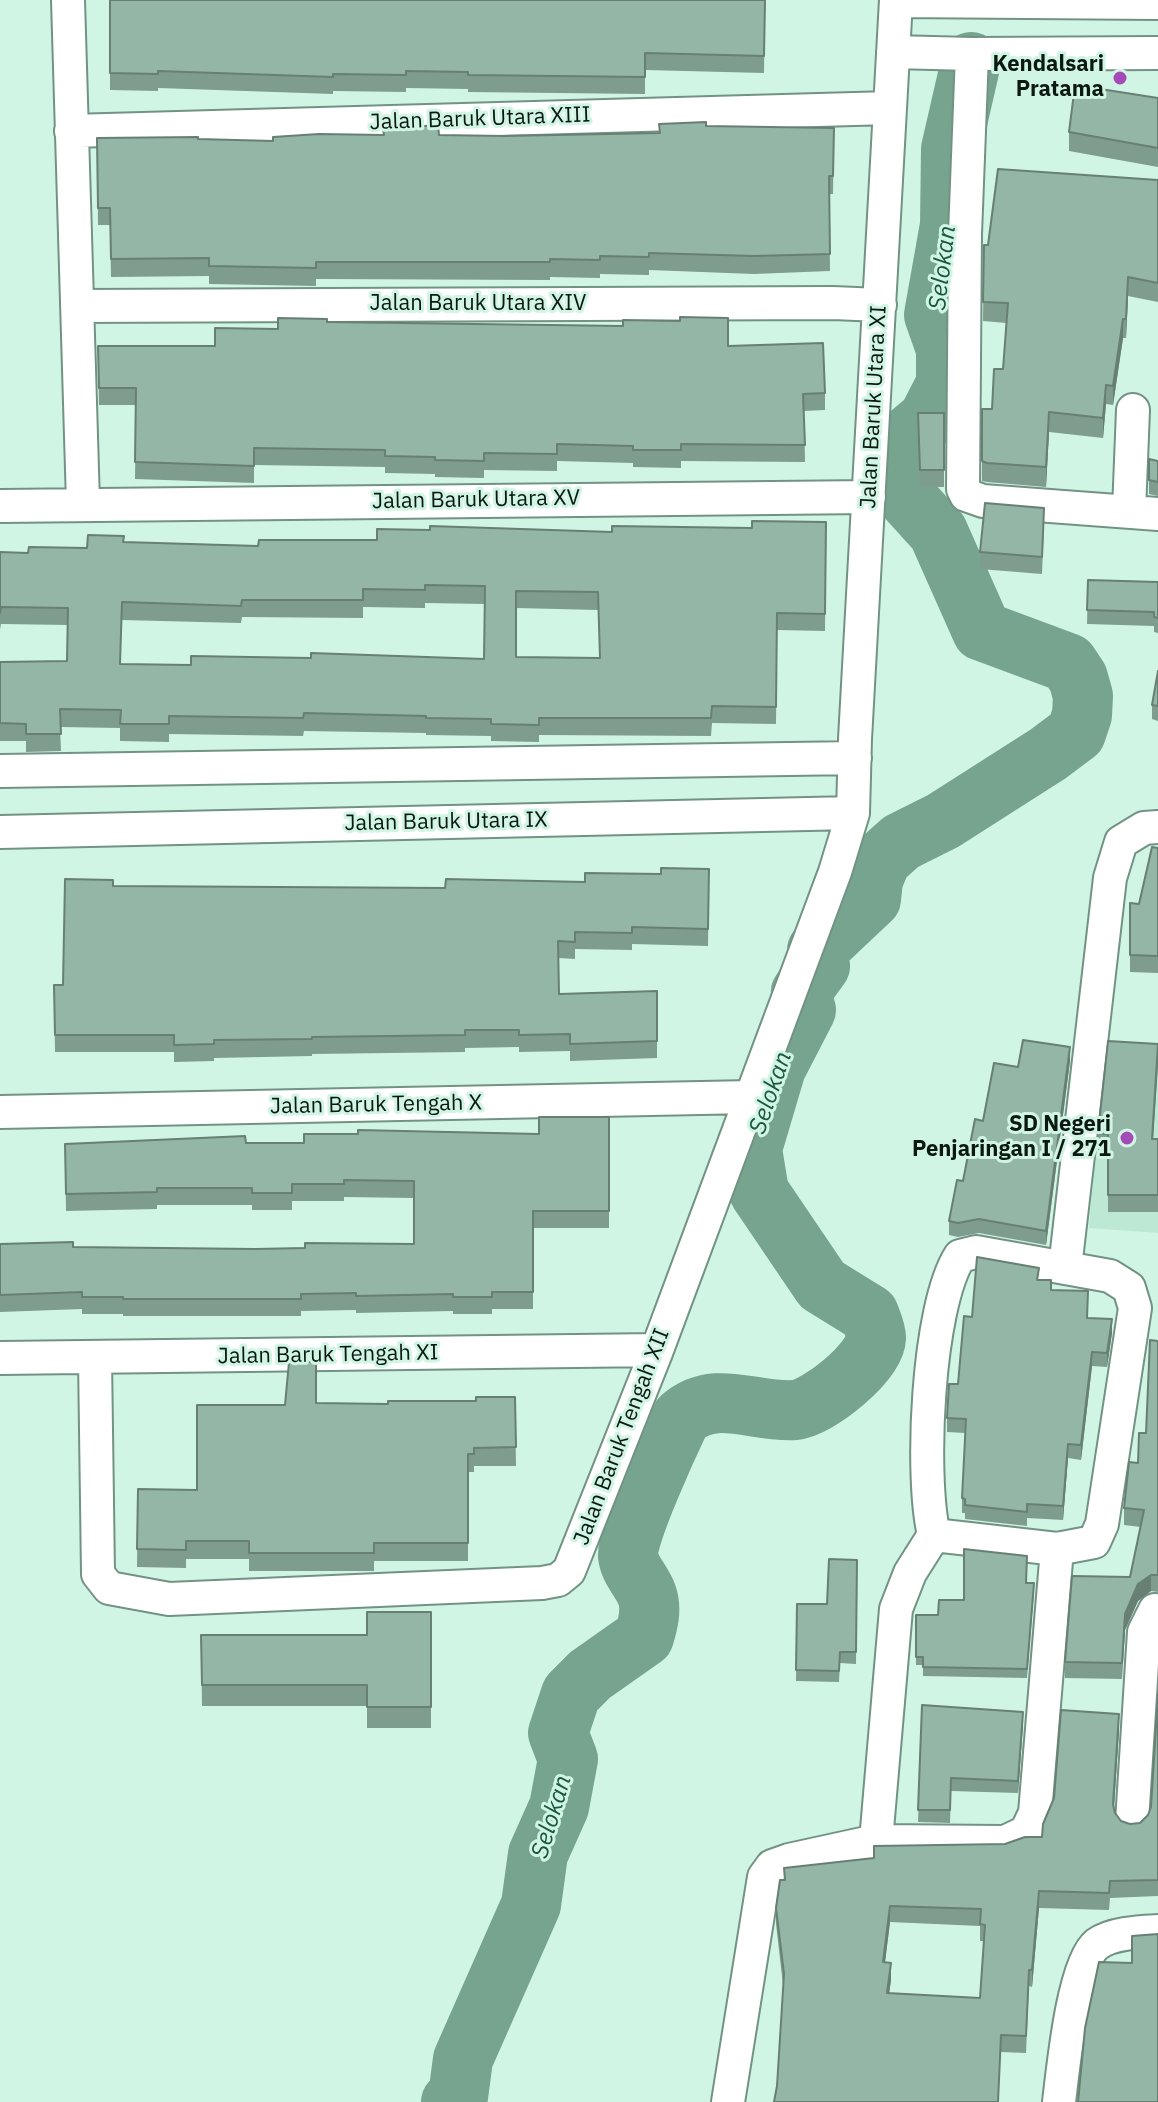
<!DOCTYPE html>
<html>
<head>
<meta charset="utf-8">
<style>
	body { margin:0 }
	canvas { display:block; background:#d1f5e4 }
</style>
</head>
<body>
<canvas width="1158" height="2102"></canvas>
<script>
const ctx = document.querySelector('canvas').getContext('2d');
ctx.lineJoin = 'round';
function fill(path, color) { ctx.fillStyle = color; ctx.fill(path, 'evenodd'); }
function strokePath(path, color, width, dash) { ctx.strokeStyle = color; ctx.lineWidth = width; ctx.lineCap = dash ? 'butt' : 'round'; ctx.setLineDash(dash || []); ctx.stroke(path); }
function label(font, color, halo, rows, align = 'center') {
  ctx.font = font + ' "IBM Plex Sans",sans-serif'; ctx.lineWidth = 6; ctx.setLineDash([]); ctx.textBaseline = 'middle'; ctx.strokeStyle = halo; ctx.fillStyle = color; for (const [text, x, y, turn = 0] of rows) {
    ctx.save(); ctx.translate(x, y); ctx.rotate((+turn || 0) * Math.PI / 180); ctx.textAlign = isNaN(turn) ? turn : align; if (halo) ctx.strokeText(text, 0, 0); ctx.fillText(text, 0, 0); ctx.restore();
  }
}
const built = new Path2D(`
	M1104 1044 1158 1048V1233L1089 1228Z`);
const river = new Path2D(`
	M451 2102 458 2097 463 2059 531 1905 538 1854 559 1807 568 1759 558 1733 571 1694 590 1675 644 1637C648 1624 652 1609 647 1595 642 1581 630 1571 628 1556 626 1536 670 1441 681 1418 715 1388 755 1413 795 1410 818 1408 875 1362 876 1338 876 1330 872 1322 869 1314L822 1285 759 1192 752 1149 776 1068 806 1010 801 992 820 966 817 950 871 899 873 880 881 860 901 842 943 821 1048 754 1076 733 1082 715 1083 696 1078 678 1068 663 982 631 938 532 899 489 894 468 897 445 928 419 946 384V349L934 315 950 225 951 149 971 62`);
const street = new Path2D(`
	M68 0 83 503
	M896 1 1158 3
	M893 52 972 54 1158 53
	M972 54 965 234 963 489 966 495 983 501 1158 514
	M71 131 890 108
	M77 306 833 303 880 305
	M0 506 869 497
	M1129 511 1133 410
	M0 771 855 758
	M0 832 853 813
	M0 1112 751 1097
	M976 1252 1110 1276 1129 1288 1135 1308 1102 1524 1094 1542 1057 1549 934 1535C920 1477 927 1307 960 1256Z
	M1065 1268 1110 878 1121 842 1144 828 1158 827
	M0 1358 657 1350
	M95 1358 98 1574 109 1588 169 1599 542 1583 558 1580 569 1571 657 1350 835 872 853 813 855 739 896 0
	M1132 1822 1144 1632 1155 1610 1158 1611
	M876 1841 896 1609 910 1573 934 1535
	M728 2102 764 1877 772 1866 789 1860 876 1841 1005 1842 1026 1832 1035 1813 1057 1549
	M1059 2102C1063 2070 1073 1963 1097 1944 1112 1933 1140 1932 1158 1931`);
const wall = new Path2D(`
	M110 0H765L764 73 645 70V94L468 92V89L406 88V92L333 91V94L158 88V91L110 90Z
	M1158 98V167L1069 151V132Z
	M706 126 834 128 833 194H829L830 271 754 274 649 270V275L600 274V278L550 277V280L316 279V286L209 284V276L111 277 110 225H98L97 138 273 141 439 135 504 136 659 133Z
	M1158 180V302L1128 296 1126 338H1123L1113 405 1106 404 1103 438 1049 432 1046 487 987 482 982 481V409H992L1003 369 1006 323 983 321 984 245H988Z
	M327 322 728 346 825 393V410L804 411 805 462 681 461V468L633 467V463L557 461V471L484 470V478L435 477V474L385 473V467L254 465V483L135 479 136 405H99L98 346H215L278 329Z
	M918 413H944V487H920Z
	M1149 459 1158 461V496L1149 494Z
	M826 522 825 631 777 630 776 724 712 723 711 736 539 735V742L491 741V736L426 735V733L304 731 303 736 169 734V742L120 741V728L60 727 61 751 26 752V741H0V662L67 661 68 625 1 624 0 630V552L28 553 87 548 123 542 258 546 377 540 752 528ZM425 603 485 604 484 659 191 665 120 664 122 620 241 623 242 617 363 618V607L425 608ZM516 608 598 610 600 658 516 657Z
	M1044 525 1042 574 980 569V552Z
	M1088 580 1158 582V633L1154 632V626L1087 624Z
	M1158 671V721L1152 719V705Z
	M1158 848V973L1130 972V955L1139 904Z
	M709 869 708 946 632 944V950L575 949V959L558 958 559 994 657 991V1058L570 1061V1051L519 1052V1047L465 1048V1052L312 1054V1056L214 1058V1061L174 1062V1052H55L54 985H63L113 886 445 888 585 882Z
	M1070 1061 1046 1245 979 1233 958 1237 949 1235V1221L983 1121 1018 1067Z
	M609 1117V1228H533V1309H492V1314H453V1311L356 1313V1310L301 1311V1316H123V1314H82V1309L0 1312V1244L73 1247 255 1249 414 1244V1198L344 1197V1201H292V1210H252V1205H157V1209L66 1211 65 1144 304 1143 539 1134Z
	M1098 1133 1158 1139V1212H1108V1150H1098Z
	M1039 1280 1088 1318 1112 1333 1107 1367 1092 1366 1081 1460 1068 1458 1063 1520 1027 1518V1526L965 1519V1513H962V1498L965 1433 947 1432V1418L958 1384 972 1317Z
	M1158 1341V1592L1151 1591 1138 1601 1125 1630 1122 1679 1065 1678V1662L1130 1577 1141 1527 1124 1525V1508L1146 1433Z
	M515 1397 516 1466H474V1472H468V1561H374V1571H249V1559H186V1568L137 1567 138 1489 197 1490 285 1405 316 1403 388 1404 476 1401Z
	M857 1560 856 1664 840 1663 839 1682 796 1681 797 1604H827Z
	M1026 1583 1034 1592 1027 1678 923 1676V1665H916V1615H938L964 1600Z
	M431 1612V1728H367V1706H202L201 1635H367Z
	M1158 1695V1896L1110 1898 1109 1910 1039 1908 1032 1987 1029 1986 1026 2053 1001 2052 777 2086 783 1985 776 1924V1908L784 1880V1868L1005 1844 1042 1837 1119 1730 1114 1808 1115 1813 1121 1821 1130 1824 1140 1823 1148 1815 1151 1807ZM890 1922 980 1926V1941H984L980 1998 889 1993 891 1980 885 1962Z
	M922 1705 1023 1724 1018 1793 951 1791 950 1823 918 1822Z`);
const shadedWall = new Path2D(`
	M1128 277V296L1126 338V319Z
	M1123 319V338L1113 405V386Z
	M1106 385V404L1103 438V418Z
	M1049 412V432L1046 487V467Z
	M1070 1047V1061L1046 1245V1231Z
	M1158 1049V1066L1152 1156V1139Z
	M1112 1319V1333L1107 1367V1353Z
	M1092 1352V1366L1081 1460V1445Z
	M1068 1444V1458L1063 1520V1506Z
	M1151 1575V1591L1138 1601 1125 1630 1122 1679 1125 1614 1138 1584Z
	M1023 1712V1724L1018 1793V1781Z
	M1119 1714V1730L1113 1821V1804Z
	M1039 1891V1908L1032 1987V1970Z
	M890 1906V1922L883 1978V1962Z
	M891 1963V1980L887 2009V1993Z`);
const building = new Path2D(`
	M110 0H765L764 56 645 53V77L468 75V72L406 71V75L333 74V77L158 71V74L110 73Z
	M1075 85 1158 98V148L1069 132Z
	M706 122V126L834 128 833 176H829L830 254 754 256 649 253V257L600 256V260L550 259V262H316V268L209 266V258L111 259 110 208H98L97 138 198 137V139L273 141V137L319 134 384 135 383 129 438 125 439 135 504 136 660 133 659 124Z
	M998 169 1158 180V283L1128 277 1126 319H1123L1113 386 1106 385 1103 418 1049 412 1046 467 987 463 982 461V409H992L994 369H1003L1008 303 983 302 984 245H988Z
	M680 317 728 318V346L823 343 825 393 803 394 805 445 681 444V450H633V446L557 444V454L484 453V461L435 460V457L385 456V450L254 448V466L135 462 136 388H99L98 346H215V328L278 329V318L327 319V322L623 326V320L680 321Z
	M918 413H944V470H920Z
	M1149 459 1158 461V482L1149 480Z
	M985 503 1044 508 1042 557 980 552Z
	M752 521 826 522 825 614 777 613 776 707 712 706 711 718H539V725L491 724V719L426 718V716L304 713 303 718 169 716V724H120L121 710 60 709 61 734H26V724L0 723V662L67 661 68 608 1 607 0 613V552L28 553 29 547 87 548 88 535 124 536 123 542 258 546 259 540H377V529L430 530V526L612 532V526L752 528ZM425 585 485 586 484 659 311 653V658L191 656V665L120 664 122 602 241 606 242 600H363V589L425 590ZM516 591 598 592 600 658 516 657Z
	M1088 580 1158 582V618L1154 617V612L1087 610Z
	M1158 671V706L1152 705Z
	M1152 847 1158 848V956L1130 955V903L1139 904Z
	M661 868 709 869 708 929 632 927V933L575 932V942L558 941 559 994 657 991V1041L570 1044V1034L519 1035V1030H465V1035L312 1037V1039L214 1040V1044L174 1045V1035H55L54 985H63L65 879 113 880V886L445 888 446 879 585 882V873L661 874Z
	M1023 1040 1070 1047 1046 1231 979 1219 958 1223 949 1221 957 1180 963 1181 975 1119 983 1121 994 1063 1018 1067Z
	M1108 1041 1158 1044 1152 1139H1158V1195H1108V1134L1098 1133Z
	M539 1117H609V1211H533V1292H492V1297H453V1294L356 1296V1293L301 1294V1299H123V1297H82V1292L0 1295V1244L73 1242V1247L255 1249 305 1248V1243L414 1244V1181L344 1180V1184H292V1193H252V1188H157V1192L66 1194 65 1144 245 1136 246 1143H304V1134H358V1130L539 1134Z
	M977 1257 1039 1268 1037 1280H1051V1290L1088 1291 1087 1318 1112 1319 1107 1353 1092 1352 1081 1445 1068 1444 1063 1506 1027 1504V1512L965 1505V1499L962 1498 966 1419 947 1418 949 1384H958L964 1316 972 1317Z
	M1150 1340 1158 1341V1575H1151L1138 1584 1125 1614 1122 1663 1065 1662 1072 1576 1130 1577 1144 1510 1124 1508 1129 1462 1138 1463 1139 1433H1146Z
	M289 1362H316V1403L388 1404V1401H476V1397H515L516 1447 474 1448V1454H468V1543H374V1553H249V1541H186V1550L137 1549 138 1489 197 1490V1405H285Z
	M964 1549 1027 1556 1026 1583H1034L1027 1669 923 1667V1657H916V1615H938L939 1600H964Z
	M829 1559 857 1560 856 1652H840L839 1671 796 1670 797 1604H827Z
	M367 1612H431V1707H367V1685H202L201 1635H367Z
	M1158 1695V1880L1110 1881 1109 1893 1039 1891 1032 1970H1029L1026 2036 1001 2035 998 2102H774L777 2086 784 1974 776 1908 780 1880H785L784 1868 874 1858V1846L1005 1844 1025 1837H1042L1043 1824 1054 1798 1061 1710 1119 1714 1113 1804 1115 1813 1121 1821 1130 1824 1140 1823 1148 1815 1151 1807ZM890 1906 981 1909 980 1924 985 1925 980 1998 887 1993 891 1963 883 1962Z
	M922 1705 1023 1712 1018 1781 951 1778 950 1810H918Z
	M1158 1934V2102H1078L1085 2028 1099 1962 1132 1963V1936Z`);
const markers = [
	[1120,78,8,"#a44bb7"],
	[1127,1138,8,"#a44bb7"]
];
const poiNames = [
	["Kendalsari",1104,65],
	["Pratama",1104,90],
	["SD Negeri",1111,1125],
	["Penjaringan I / 271",1111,1150]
];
const streetNames = [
	["Jalan Baruk Utara XIII",480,119,-2],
	["Jalan Baruk Utara XIV",478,304],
	["Jalan Baruk Utara XI",874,407,-87],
	["Jalan Baruk Utara XV",476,500,-1],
	["Jalan Baruk Utara IX",446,822,-1],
	["Jalan Baruk Tengah X",376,1105,-1],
	["Jalan Baruk Tengah XI",328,1355,-1],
	["Jalan Baruk Tengah XII",622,1437,-69]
];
const waterNames = [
	["Selokan",943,268,-83],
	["Selokan",771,1093,-71],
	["Selokan",552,1817,-73]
];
fill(built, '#bde9d4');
strokePath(river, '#76a48f', 60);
strokePath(street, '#729384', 36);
strokePath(street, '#fff', 32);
fill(wall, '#7f9d8f');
fill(shadedWall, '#687f74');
fill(building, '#94b6a6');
strokePath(building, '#687f74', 2);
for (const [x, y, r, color] of markers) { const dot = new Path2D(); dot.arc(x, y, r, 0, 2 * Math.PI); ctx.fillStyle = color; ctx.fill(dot); strokePath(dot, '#d1f5e4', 3); }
label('bold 22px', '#0c1913', '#d1f5e4', poiNames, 'right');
label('22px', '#0c1913', '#d1f5e4', streetNames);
label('italic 24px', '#1c5640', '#d1f5e4', waterNames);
</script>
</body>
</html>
